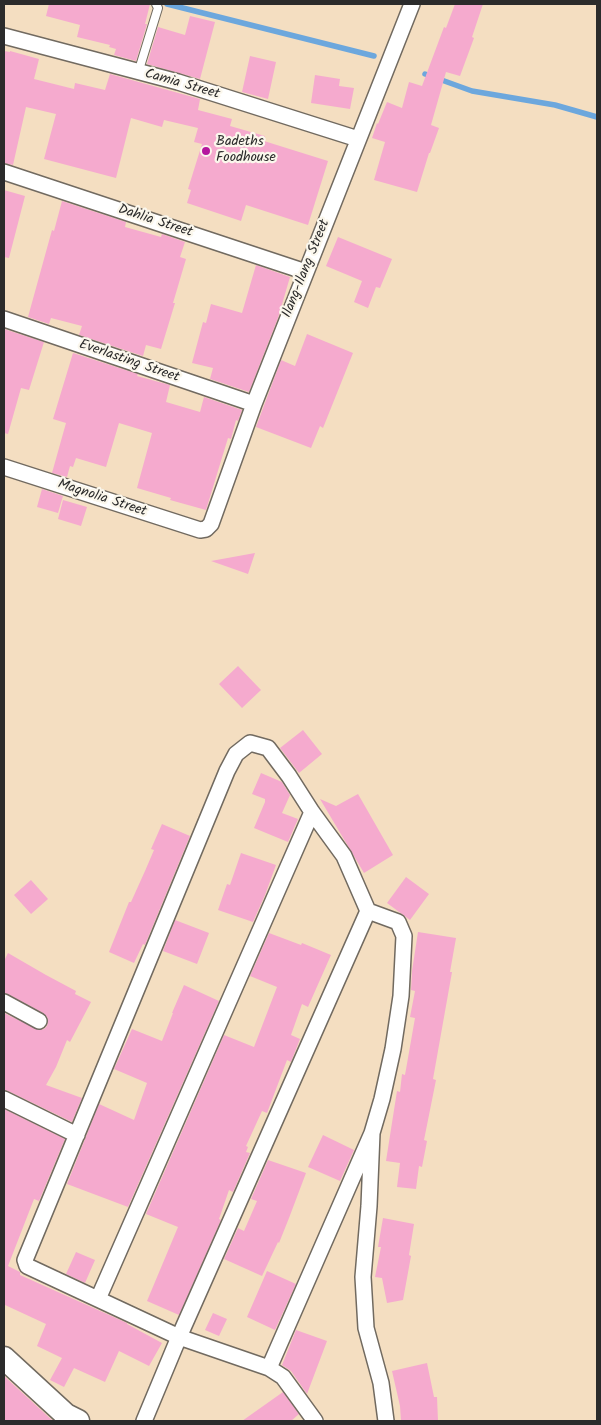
<!DOCTYPE html>
<html>
<head>
<meta charset="utf-8">
<style>
	body { margin:0 }
	#map { position:relative; width:601px; height:1425px; overflow:hidden; background:#f4dec1; font-family:Kalam,sans-serif }
	canvas { display:block }
	.frame { position:absolute; inset:0; border:5px solid #2b2b2b; pointer-events:none }
</style>
</head>
<body>
<div id="map">
<canvas width="601" height="1425"></canvas>
<div class="frame"></div>
</div>
<script>
const ctx = document.querySelector('canvas').getContext('2d');
ctx.lineJoin = 'round';
function strokePath(path, color, width, dash) { ctx.strokeStyle = color; ctx.lineWidth = width; ctx.lineCap = dash ? 'butt' : 'round'; ctx.setLineDash(dash || []); ctx.stroke(path); }
function fill(path, color) { ctx.fillStyle = color; ctx.fill(path, 'evenodd'); }
function label(font, color, halo, rows, align = 'center') {
  ctx.font = font + ' Kalam,sans-serif'; ctx.lineWidth = 4.5; ctx.setLineDash([]); ctx.textBaseline = 'middle'; ctx.strokeStyle = halo; ctx.fillStyle = color; for (const [text, x, y, turn = 0] of rows) {
    ctx.save(); ctx.translate(x, y); ctx.rotate((+turn || 0) * Math.PI / 180); ctx.textAlign = isNaN(turn) ? turn : align; if (halo) ctx.strokeText(text, 0, 0); ctx.fillText(text, 0, 0); ctx.restore();
  }
}
const stream = new Path2D(`
	M167 4 374 56
	M425 74 472 91 555 105 597 117`);
const building = new Path2D(`
	M49 4H150L145 24H147L136 61 114 55 116 49 109 47 110 45 77 37 80 25 46 16Z
	M455 4H483L472 37 474 38 460 76 446 72 431 125 439 128 430 153H429L417 192 374 180 385 142 372 138 377 123 378 124 387 102 402 108 409 82 422 86 444 27 446 28Z
	M190 16 215 22 200 79 147 64 158 27 185 35Z
	M4 51 10 52V51L39 59 34 79 74 89 75 83 105 90 110 74 200 99 198 110 232 119 230 126 265 136 264 141 328 161 308 225 246 205 241 221 187 203 191 190 188 189 202 144 194 142 198 128 164 120 162 127 131 118 116 178 44 159 56 114 26 107 13 165 4 163Z
	M250 56 276 62 268 99 242 92Z
	M315 75 340 79 339 86 354 88 350 109 311 103Z
	M4 190 25 196 9 258 4 257Z
	M62 201 126 222 125 227 161 237 162 234 185 242 180 257 186 259 173 303H175L161 349 146 345 143 356 79 335 82 326 51 318 49 324 28 317 52 230 54 231Z
	M338 237 392 259 380 288 376 287 368 308 354 302 362 281 326 266Z
	M256 265 290 277 278 318 249 392 210 379 213 368 192 363 203 322 206 323 211 304 242 313Z
	M4 329 44 342 29 390 21 388 8 434 4 433Z
	M307 334 353 353 323 428 320 426 311 448 256 427 281 360 295 366Z
	M73 353 138 374 137 376 170 385 166 402 200 412 204 397 242 410 238 421 236 420 231 439 228 438 206 510 170 500 171 498 137 488 152 433 119 423 106 467 76 458 73 467 70 466 67 477 52 473 66 423 53 419Z
	M42 489 63 496 58 513 37 507Z
	M63 500 87 507 81 526 58 519Z
	M255 553 248 574 211 561Z
	M238 666 261 690 242 708 219 684Z
	M303 730 322 754 299 773 280 748Z
	M261 773 282 782 290 795 282 813 298 819 288 842 254 828 265 802V799L252 794Z
	M358 794 393 855 364 873 320 799 336 806Z
	M162 824 190 836 145 945 143 944 134 963 109 952 129 902H131L145 871 154 850 151 849Z
	M241 853 276 865 265 895 253 922 218 910 227 884 230 885Z
	M406 877 429 894 410 920 387 903Z
	M31 880 48 899 31 914 14 895Z
	M175 920 209 933 197 964 163 951Z
	M418 932 456 938 450 972H452L433 1079 436 1080 424 1140 427 1141 422 1167 419 1166 416 1189 397 1187 400 1163 386 1161 397 1091 400 1092 402 1074 405 1075 415 1018 410 1017 415 991 411 990 412 971Z
	M269 933 301 945 302 943 331 955 308 1007 302 1004 291 1035 300 1039 291 1062 287 1060 267 1113 262 1111 246 1146 248 1147 246 1152 250 1153 233 1192 229 1190 219 1219 221 1220 179 1315 147 1301 178 1227 146 1214 224 1035 254 1047 277 987 250 976Z
	M8 953 46 975 76 991 75 994 91 1002 70 1042 67 1040 56 1067 46 1085 82 1098 72 1122 8 1091 4 1090V1013L39 1030 44 1029 47 1026 48 1021 47 1017 43 1013 8 994 4 993V961Z
	M184 985 219 1001 128 1207 67 1184 99 1104 134 1120 147 1083 114 1069 132 1029 162 1041 173 1013H172Z
	M4 1109 65 1139 39 1201 34 1199 8 1266 20 1272V1275L127 1323V1324L162 1343 149 1366 119 1351 105 1382 74 1368 64 1387 50 1380 62 1358 37 1346 46 1324 5 1305 4 1307Z
	M323 1135 354 1150 340 1181 308 1167Z
	M268 1160 306 1173 289 1218 279 1243 278 1242 262 1276 224 1259 238 1228 244 1231 257 1201 251 1199Z
	M383 1218 414 1224 409 1255 411 1256 403 1300 387 1303 382 1278 375 1277 381 1247H378Z
	M76 1252 95 1260 85 1283 66 1274Z
	M267 1271 296 1284 275 1330 247 1317Z
	M213 1313 227 1319 219 1336 205 1330Z
	M296 1330 327 1341 307 1394 291 1371 282 1365Z
	M427 1363 434 1397H437L438 1421H401L400 1406 392 1371Z
	M4 1376 53 1421H4Z
	M283 1392 299 1414 291 1421H242Z`);
const lane = new Path2D(`
	M138 73 158 8 156 4`);
const street = new Path2D(`
	M4 36 178 82 358 139
	M4 172 306 272
	M4 319 254 404
	M4 467 200 530 206 529 211 524 254 404 412 4
	M368 911 398 922 404 936 401 996 393 1049 382 1099 372 1133 369 1206 363 1277 366 1328 381 1383 386 1421
	M4 1002 39 1021
	M4 1099 77 1135
	M98 1299 312 812
	M269 1368 283 1377 315 1421
	M144 1421 179 1337 368 911 344 856 312 812 289 776 268 748 250 743 236 754 227 771 25 1260 27 1266 179 1337 269 1368 372 1133`);
const secondary = new Path2D(`
	M4 1358 66 1415 78 1421`);
const markers = [
	[206,151,5,"#b5179e"]
];
const streetNames = [
	["Camia Street",182,85,16],
	["Dahlia Street",155,222,18],
	["Ilang-Ilang Street",307,269,-68],
	["Everlasting Street",129,362,19],
	["Magnolia Street",102,499,18]
];
const poiNames = [
	["Badeths",216,143],
	["Foodhouse",216,159]
];
strokePath(stream, '#6ca7dd', 5.5);
fill(building, '#f5aace');
strokePath(lane, '#716a60', 10);
strokePath(street, '#716a60', 18);
strokePath(secondary, '#716a60', 25);
strokePath(lane, '#fff', 8);
strokePath(street, '#fff', 15);
strokePath(secondary, '#fff', 22);
for (const [x, y, r, color] of markers) { const dot = new Path2D(); dot.arc(x, y, r, 0, 2 * Math.PI); ctx.fillStyle = color; ctx.fill(dot); strokePath(dot, '#fbf7ec', 2); }
label('14px', '#2b2b2b', '#fbf7ec', streetNames);
label('14px', '#2b2b2b', '#fbf7ec', poiNames, 'left');
</script>
</body>
</html>
